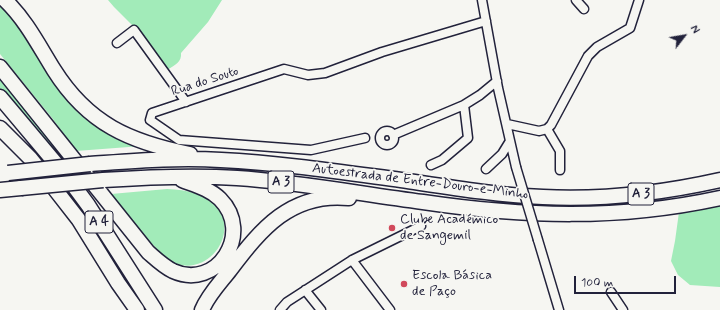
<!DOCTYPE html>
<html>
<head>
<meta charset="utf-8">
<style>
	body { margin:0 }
	#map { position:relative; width:720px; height:310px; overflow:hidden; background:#f6f6f2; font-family:Mynerve,sans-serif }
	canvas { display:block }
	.north { position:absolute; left:664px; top:16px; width:40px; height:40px; -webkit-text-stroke:3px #f6f6f2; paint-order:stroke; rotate:59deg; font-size:11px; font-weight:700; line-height:16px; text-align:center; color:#22223b }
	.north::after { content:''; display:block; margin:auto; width:14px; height:18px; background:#22223b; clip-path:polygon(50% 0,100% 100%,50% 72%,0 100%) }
	.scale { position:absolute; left:574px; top:276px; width:102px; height:18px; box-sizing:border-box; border:2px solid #22223b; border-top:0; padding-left:5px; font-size:12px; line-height:14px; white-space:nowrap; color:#22223b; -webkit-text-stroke:3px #f6f6f2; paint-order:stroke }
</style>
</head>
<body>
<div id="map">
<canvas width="720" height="310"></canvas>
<div class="north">N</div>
<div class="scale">100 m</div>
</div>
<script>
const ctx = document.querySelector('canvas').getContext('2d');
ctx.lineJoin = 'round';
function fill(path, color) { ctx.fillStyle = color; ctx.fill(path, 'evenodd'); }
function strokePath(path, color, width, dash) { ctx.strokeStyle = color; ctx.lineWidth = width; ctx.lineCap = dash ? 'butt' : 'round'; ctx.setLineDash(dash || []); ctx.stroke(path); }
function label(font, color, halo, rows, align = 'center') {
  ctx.font = font + ' Mynerve,sans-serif'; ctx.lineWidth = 3.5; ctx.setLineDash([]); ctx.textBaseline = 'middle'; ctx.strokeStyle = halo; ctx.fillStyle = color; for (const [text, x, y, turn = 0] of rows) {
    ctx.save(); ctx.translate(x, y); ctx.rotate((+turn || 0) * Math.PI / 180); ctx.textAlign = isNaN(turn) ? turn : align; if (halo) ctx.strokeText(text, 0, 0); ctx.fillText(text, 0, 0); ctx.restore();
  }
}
const green = new Path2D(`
	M108 0H222L208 22 181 53C182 62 175 65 167 70L132 25 114 7Z
	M0 2 11 13 51 77 142 146 76 151 52 118 0 54Z
	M0 75 61 151 57 152 0 88Z
	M167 189C266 192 218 292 166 259 162 256 159 251 156 248 139 231 125 212 111 194Z
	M720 206V287L690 285 678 275 671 261 675 241 679 212Z`);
const minor = new Path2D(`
	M482 0 498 88 516 167
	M576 0 584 9
	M117 43 134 30 186 102
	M507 124 539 131 547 129 551 125 588 56 597 47 630 28 639 0
	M547 129 560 151V170
	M380 138a7 7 0 1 1 14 0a7 7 0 1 1-14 0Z
	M393 135 464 105 480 95 497 81
	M365 138 311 150 179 140 150 120 152 113 284 69 308 75 325 73 382 52 486 21
	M431 165 442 160 468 138 464 105
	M486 169 502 154 510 141
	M538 240 559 310
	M352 260 390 310
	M305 290 321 310
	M611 292 623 310
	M280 310 287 302 352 260 421 226`);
const motorway = new Path2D(`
	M5 0C26 20 39 46 54 70 88 124 130 142 190 154
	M0 67 148 252C156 259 163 266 173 271 217 291 254 233 220 199 210 189 195 185 182 180
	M0 97 68 178 88 205 155 310
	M0 128 30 158 47 179 79 220 118 283 137 310
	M90 164C133 161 178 157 221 160 281 163 341 172 401 180 448 187 495 195 543 197 603 200 662 193 720 180
	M103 180C148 177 193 175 237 178 299 182 361 194 423 202 524 217 619 220 720 198
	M0 190 21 188
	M202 310C208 295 220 283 230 270 261 229 291 192 349 198`);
const minorBridge = new Path2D(`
	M516 167 538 240`);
const motorwayBridge = new Path2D(`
	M8 173 90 164
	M21 188 103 180`);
const markers = [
	[392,228,4,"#d1495b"],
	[404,284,4,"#d1495b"]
];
const shields = [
	[281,182,26],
	[641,194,26],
	[99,222,28]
];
const shieldNames = [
	["A 3",281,182],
	["A 3",641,194],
	["A 4",99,222]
];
const streetNames = [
	["Rua do Souto",205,82,-18],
	["Autoestrada de Entre-Douro-e-Minho",420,182,7]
];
const poiNames = [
	["Clube Académico",400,220],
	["de Sangemil",400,236],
	["Escola Básica",412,276],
	["de Paço",412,292]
];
fill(green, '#a2ebb9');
strokePath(minor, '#22223b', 11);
strokePath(motorway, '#22223b', 17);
strokePath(minor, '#f6f6f2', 8);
strokePath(motorway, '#f6f6f2', 14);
strokePath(minorBridge, '#22223b', 11, []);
strokePath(motorwayBridge, '#22223b', 17, []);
strokePath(minorBridge, '#f6f6f2', 8);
strokePath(motorwayBridge, '#f6f6f2', 14);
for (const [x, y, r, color] of markers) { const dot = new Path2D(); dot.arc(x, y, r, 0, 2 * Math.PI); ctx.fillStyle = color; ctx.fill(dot); strokePath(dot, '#f6f6f2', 1.5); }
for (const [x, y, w] of shields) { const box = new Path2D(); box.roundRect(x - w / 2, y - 11, w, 22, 3); ctx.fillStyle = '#f6f6f2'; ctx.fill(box); strokePath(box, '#22223b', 1); }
label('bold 13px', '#22223b', null, shieldNames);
label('14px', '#22223b', '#f6f6f2', streetNames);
label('14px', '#22223b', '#f6f6f2', poiNames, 'left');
</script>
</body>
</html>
